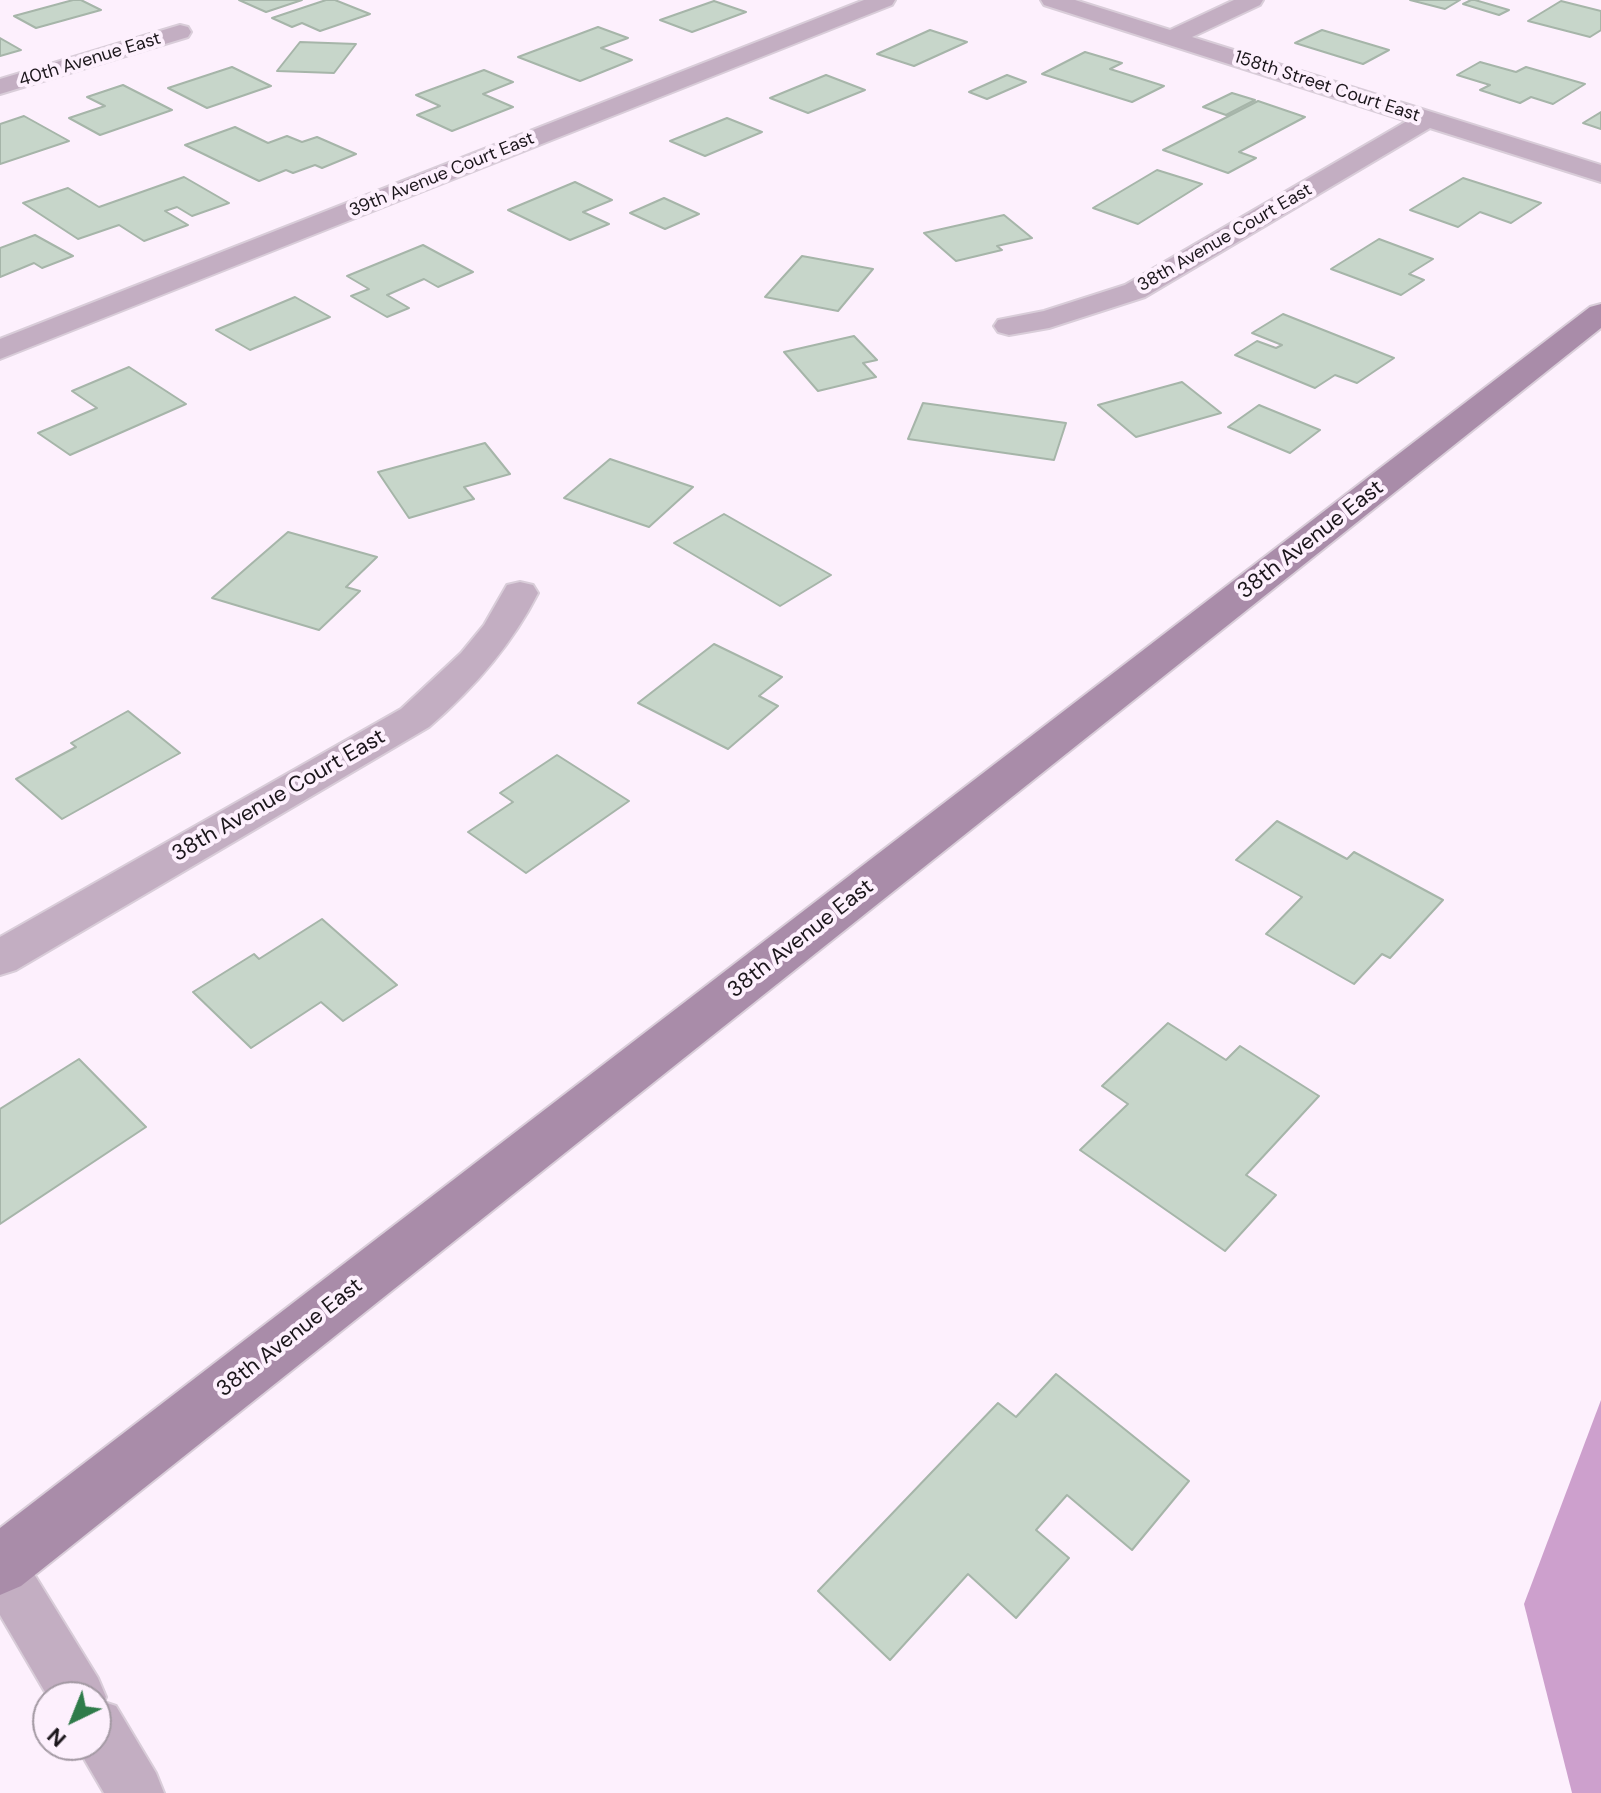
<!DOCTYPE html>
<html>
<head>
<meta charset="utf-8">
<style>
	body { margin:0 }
	#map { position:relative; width:1601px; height:1793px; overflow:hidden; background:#fdf0fd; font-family:"DM Sans",sans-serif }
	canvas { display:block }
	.north { position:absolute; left:32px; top:1681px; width:80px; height:80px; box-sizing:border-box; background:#fdf0fd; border:2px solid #a399a3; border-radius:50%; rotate:223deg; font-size:22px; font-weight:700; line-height:32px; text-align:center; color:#1b161b }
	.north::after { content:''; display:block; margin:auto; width:28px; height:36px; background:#2f7b4a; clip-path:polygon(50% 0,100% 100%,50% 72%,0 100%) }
</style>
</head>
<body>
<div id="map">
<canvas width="1601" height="1793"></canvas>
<div class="north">N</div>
</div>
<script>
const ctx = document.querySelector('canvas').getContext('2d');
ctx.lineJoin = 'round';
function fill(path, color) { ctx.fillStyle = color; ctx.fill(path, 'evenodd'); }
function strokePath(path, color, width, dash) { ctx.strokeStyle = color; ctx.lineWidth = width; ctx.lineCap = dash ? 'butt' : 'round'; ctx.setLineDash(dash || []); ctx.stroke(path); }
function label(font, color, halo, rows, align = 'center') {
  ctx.font = font + ' "DM Sans",sans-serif'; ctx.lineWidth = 8; ctx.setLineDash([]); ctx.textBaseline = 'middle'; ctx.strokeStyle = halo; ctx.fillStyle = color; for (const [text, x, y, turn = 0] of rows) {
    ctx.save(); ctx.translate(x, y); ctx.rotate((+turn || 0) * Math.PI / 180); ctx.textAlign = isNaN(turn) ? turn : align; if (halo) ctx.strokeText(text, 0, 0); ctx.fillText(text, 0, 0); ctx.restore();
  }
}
const forest = new Path2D(`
	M1601 1400V1793H1572L1524 1604Z`);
const building = new Path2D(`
	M73 0H81L101 10 36 28 14 16Z
	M239 0H302L266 12Z
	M326 0H335L370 14 320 31 302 23 292 27 272 18Z
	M1410 0H1460L1445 9Z
	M1471 0H1475L1509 10 1499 15 1463 4Z
	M714 1 746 12 692 32 660 20Z
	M1561 1 1601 11V30L1590 37 1528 21Z
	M598 27 628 38 601 48 632 60 580 81 518 57Z
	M930 30 967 42 914 66 877 54Z
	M1322 30 1389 50 1363 64 1295 43Z
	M0 38 21 50 0 56Z
	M300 42 356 44 334 73 277 71Z
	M1085 52 1122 63 1110 69 1164 86 1132 102 1042 74Z
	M1480 62 1516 72 1526 67 1585 84 1553 104 1531 97 1520 103 1480 90 1490 85 1457 75Z
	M232 67 271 86 207 108 168 88Z
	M484 70 513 82 483 94 513 107 452 131 417 115 440 106 416 95Z
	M826 75 865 90 808 113 770 98Z
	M1007 75 1026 82 987 99 969 92Z
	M123 85 172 110 100 135 69 118 105 106 87 97Z
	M1232 93 1255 100 1226 115 1203 107Z
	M1258 101 1305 117 1239 152 1256 158 1228 173 1163 150Z
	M1601 112V129L1583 123Z
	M24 116 69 141 0 164V124Z
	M727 118 762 132 705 156 670 141Z
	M235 127 268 143 287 136 302 142 317 137 356 154 322 168 315 165 293 173 286 170 259 181 185 145Z
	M1157 170 1202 184 1138 224 1093 208Z
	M184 177 229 203 192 216 177 207 165 211 188 225 144 241 119 225 78 239 23 203 68 188 99 207Z
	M1463 178 1541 203 1511 223 1480 212 1458 227 1410 210Z
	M575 182 612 200 583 212 609 224 570 240 508 210Z
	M664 198 699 214 665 229 630 213Z
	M1004 215 1032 238 997 246 1002 250 956 261 924 233Z
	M35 235 73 256 42 268 34 263 0 277V248Z
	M1379 239 1433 259 1409 274 1424 280 1401 295 1331 269Z
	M423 245 473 272 438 287 424 279 387 295 409 308 387 317 351 296 369 289 347 276Z
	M802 256 873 269 838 311 765 297Z
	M295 297 330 317 250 350 216 330Z
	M1283 314 1394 358 1357 383 1335 375 1315 388 1235 355 1257 341 1276 348 1282 345 1252 333Z
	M854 336 877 360 863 363 876 377 818 391 784 352Z
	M129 367 186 404 70 455 38 433 97 408 72 391Z
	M1182 382 1221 413 1136 437 1098 405Z
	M923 403 1066 423 1054 460 908 439Z
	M1259 405 1320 430 1290 453 1228 427Z
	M485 443 510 474 464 487 474 499 409 518 378 472Z
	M610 459 693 487 649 527 564 498Z
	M724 514 831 575 780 606 674 543Z
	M288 532 377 557 346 587 360 591 319 630 212 598Z
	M714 644 782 677 759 696 778 706 728 749 638 703Z
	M128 711 180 753 62 819 16 779 76 747 71 743Z
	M557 755 629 801 526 873 468 832 513 802 500 793Z
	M1277 821 1347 859 1354 852 1443 900 1390 958 1382 954 1354 984 1266 934 1302 897 1236 860Z
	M322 919 397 985 343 1021 321 1002 251 1048 193 992 254 954 259 959Z
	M1168 1023 1226 1060 1240 1046 1319 1096 1246 1175 1276 1195 1225 1251 1080 1150 1128 1104 1102 1086Z
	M79 1059 146 1127 0 1224V1109Z
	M1056 1374 1189 1481 1132 1550 1067 1495 1036 1530 1069 1558 1016 1618 968 1574 890 1660 818 1591 998 1403 1016 1417Z`);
const lane = new Path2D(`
	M0 1540 18 1548 98 1678 106 1697 104 1702 116 1706 156 1773 164 1793H104L76 1745H96V1697H48L0 1615Z`);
const street = new Path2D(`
	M864 0H895L892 5 0 359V339Z
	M1041 0H1075L1170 30 1234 0H1263L1260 5 1192 37 1601 165V182L1430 128 1145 297 1049 328 1009 335 998 332 994 326 998 320 1044 311 1125 285 1407 121 1044 5Z
	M180 25 188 27 191 32 188 37 0 94V79Z
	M520 582 533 585 538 593C511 646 474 688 429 727L16 970 0 975V937L401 709 461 653 484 625 507 585Z`);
const secondary = new Path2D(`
	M1601 304V328L21 1586 0 1595V1528L1590 307Z`);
const farStreetnames = [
	["40th Avenue East",90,60,-17],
	["158th Street Court East",1327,87,18],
	["39th Avenue Court East",442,175,-22],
	["38th Avenue Court East",1225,238,-30]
];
const streetNames = [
	["38th Avenue East",1311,540,-38],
	["38th Avenue Court East",279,796,-30],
	["38th Avenue East",801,939,-38],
	["38th Avenue East",290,1338,-38]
];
fill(forest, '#cda0cd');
fill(building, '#c7d6ca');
strokePath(building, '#a6b5a9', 2);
strokePath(lane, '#d9cdd9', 4);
strokePath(street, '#d9cdd9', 4);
strokePath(secondary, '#d9cdd9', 4);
fill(lane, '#c3aec2');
fill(street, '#c3aec2');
fill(secondary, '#a98ca9');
label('18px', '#1b161b', '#fdf0fd', farStreetnames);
label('22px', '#1b161b', '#fdf0fd', streetNames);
</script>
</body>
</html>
